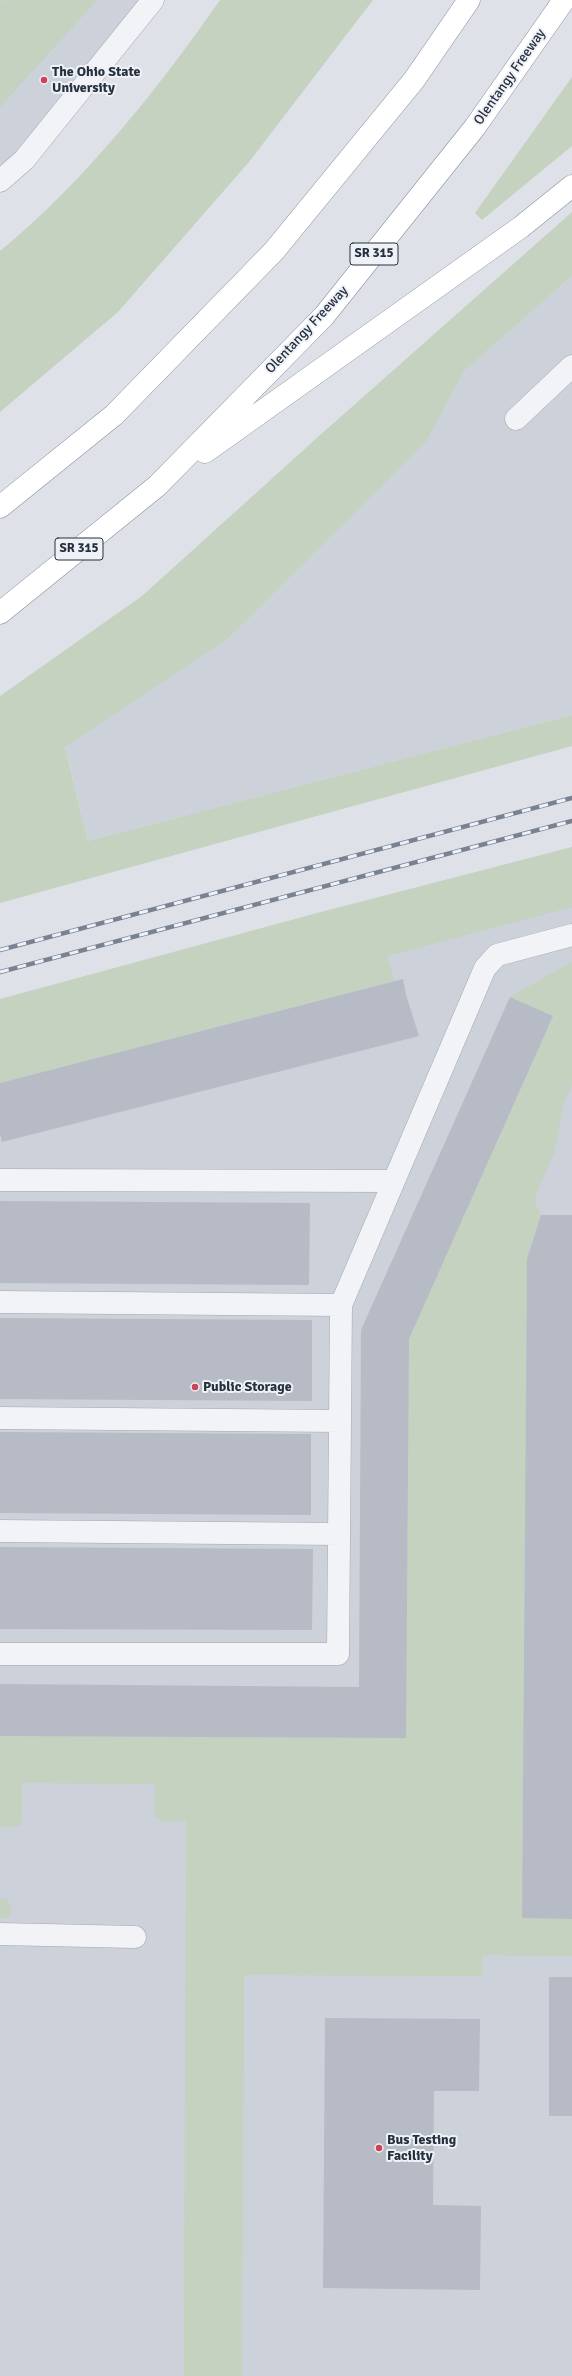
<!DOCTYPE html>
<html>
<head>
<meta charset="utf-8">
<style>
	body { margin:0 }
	canvas { display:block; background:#dee2e8 }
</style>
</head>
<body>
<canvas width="572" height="2376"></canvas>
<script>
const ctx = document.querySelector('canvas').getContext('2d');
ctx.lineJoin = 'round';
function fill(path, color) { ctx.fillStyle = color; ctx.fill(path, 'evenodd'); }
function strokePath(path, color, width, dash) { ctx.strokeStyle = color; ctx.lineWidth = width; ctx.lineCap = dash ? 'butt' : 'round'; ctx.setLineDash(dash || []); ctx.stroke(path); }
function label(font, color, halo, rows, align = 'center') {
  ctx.font = font + ' Signika,sans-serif'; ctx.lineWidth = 4; ctx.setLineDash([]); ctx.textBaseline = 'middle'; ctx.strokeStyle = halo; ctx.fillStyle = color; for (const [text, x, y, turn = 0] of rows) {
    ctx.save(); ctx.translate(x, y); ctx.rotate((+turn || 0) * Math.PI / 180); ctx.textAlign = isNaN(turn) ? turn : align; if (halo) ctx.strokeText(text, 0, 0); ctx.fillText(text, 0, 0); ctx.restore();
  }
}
const built = new Path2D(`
	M0 0H153L0 181Z
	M572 276V715L88 841 65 746 229 638 427 441 464 371Z
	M572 847V2376H0V1068Z`);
const green = new Path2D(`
	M16 0H97L0 107V1Z
	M220 0H373L249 162 118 312 0 412V251C83 183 159 88 220 0Z
	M572 77V146L482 220 475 213Z
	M572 212V276L464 371 427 441 229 638 65 747 88 841 572 715V746L0 903V696L142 596 319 436Z
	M572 847V907L387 956 394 981 0 1083V999L317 913Z
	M572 962V1084L564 1102 555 1150 537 1192 535 1203 541 1215 527 1259 522 1918 572 1919V1956L483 1955 482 1976 244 1975 242 2376H184L186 1821H162L155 1816V1784L22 1783V1820L20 1825 15 1827H0V1736L406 1738 409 1339 553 1016 510 997Z
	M0 1899H6L11 1906V1914L7 1918H0Z`);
const building = new Path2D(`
	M403 979 406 995 419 1036 2 1142 0 1134V1083Z
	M510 997 553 1016 409 1339 406 1738 0 1736V1684L359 1687 361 1330Z
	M0 1201 310 1203 309 1285 0 1283Z
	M541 1215H572V1919L522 1918 527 1259Z
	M0 1318 312 1320V1401L0 1399Z
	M0 1432 311 1434V1515L0 1513Z
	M0 1547 313 1549 312 1630 0 1629Z
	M549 1977H572V2116H549Z
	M325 2018 480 2019 479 2091H434L433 2205 481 2206 480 2290 323 2288Z`);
const minor = new Path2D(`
	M0 181 24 160 153 0
	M516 419 572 366
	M0 1180 394 1181
	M0 1302 341 1305
	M0 1418 340 1421
	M0 1531 339 1534
	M0 1654H338L341 1305 485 968 497 955 572 935
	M0 1934 135 1937`);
const highway = new Path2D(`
	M205 452 521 227 572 186
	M0 507 114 415 274 251 414 80 469 0
	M0 613 157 486 324 316 475 127 564 0`);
const rail = new Path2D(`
	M0 950 572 798
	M0 972 572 821`);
const markers = [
	[44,80,4,"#d04056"],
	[195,1387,4,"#d04056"],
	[379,2148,4,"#d04056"]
];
const shields = [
	[374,254,48],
	[79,549,48]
];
const shieldNames = [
	["SR 315",374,254],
	["SR 315",79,549]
];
const poiNames = [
	["The Ohio State",52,72],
	["University",52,88],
	["Public Storage",203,1387],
	["Bus Testing",387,2140],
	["Facility",387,2156]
];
const streetNames = [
	["Olentangy Freeway",510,77,-55],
	["Olentangy Freeway",307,330,-47]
];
fill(built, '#ccd1da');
fill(green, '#c4d2bf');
fill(building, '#b6bbc5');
strokePath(minor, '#a3a9b2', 23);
strokePath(highway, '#86909f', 23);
strokePath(minor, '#f1f3f6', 22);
strokePath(highway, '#fff', 22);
strokePath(rail, '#788292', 4.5);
strokePath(rail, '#eef1f6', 3, [9]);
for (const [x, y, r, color] of markers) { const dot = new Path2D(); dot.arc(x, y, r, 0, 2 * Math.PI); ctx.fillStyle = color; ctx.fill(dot); strokePath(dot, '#eef1f6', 1.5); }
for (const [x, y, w] of shields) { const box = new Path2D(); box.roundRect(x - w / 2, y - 11, w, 22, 3); ctx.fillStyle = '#eef1f6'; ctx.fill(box); strokePath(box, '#27303f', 1); }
label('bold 13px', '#27303f', null, shieldNames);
label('bold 14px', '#27303f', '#eef1f6', poiNames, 'left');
label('14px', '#27303f', '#eef1f6', streetNames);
</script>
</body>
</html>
